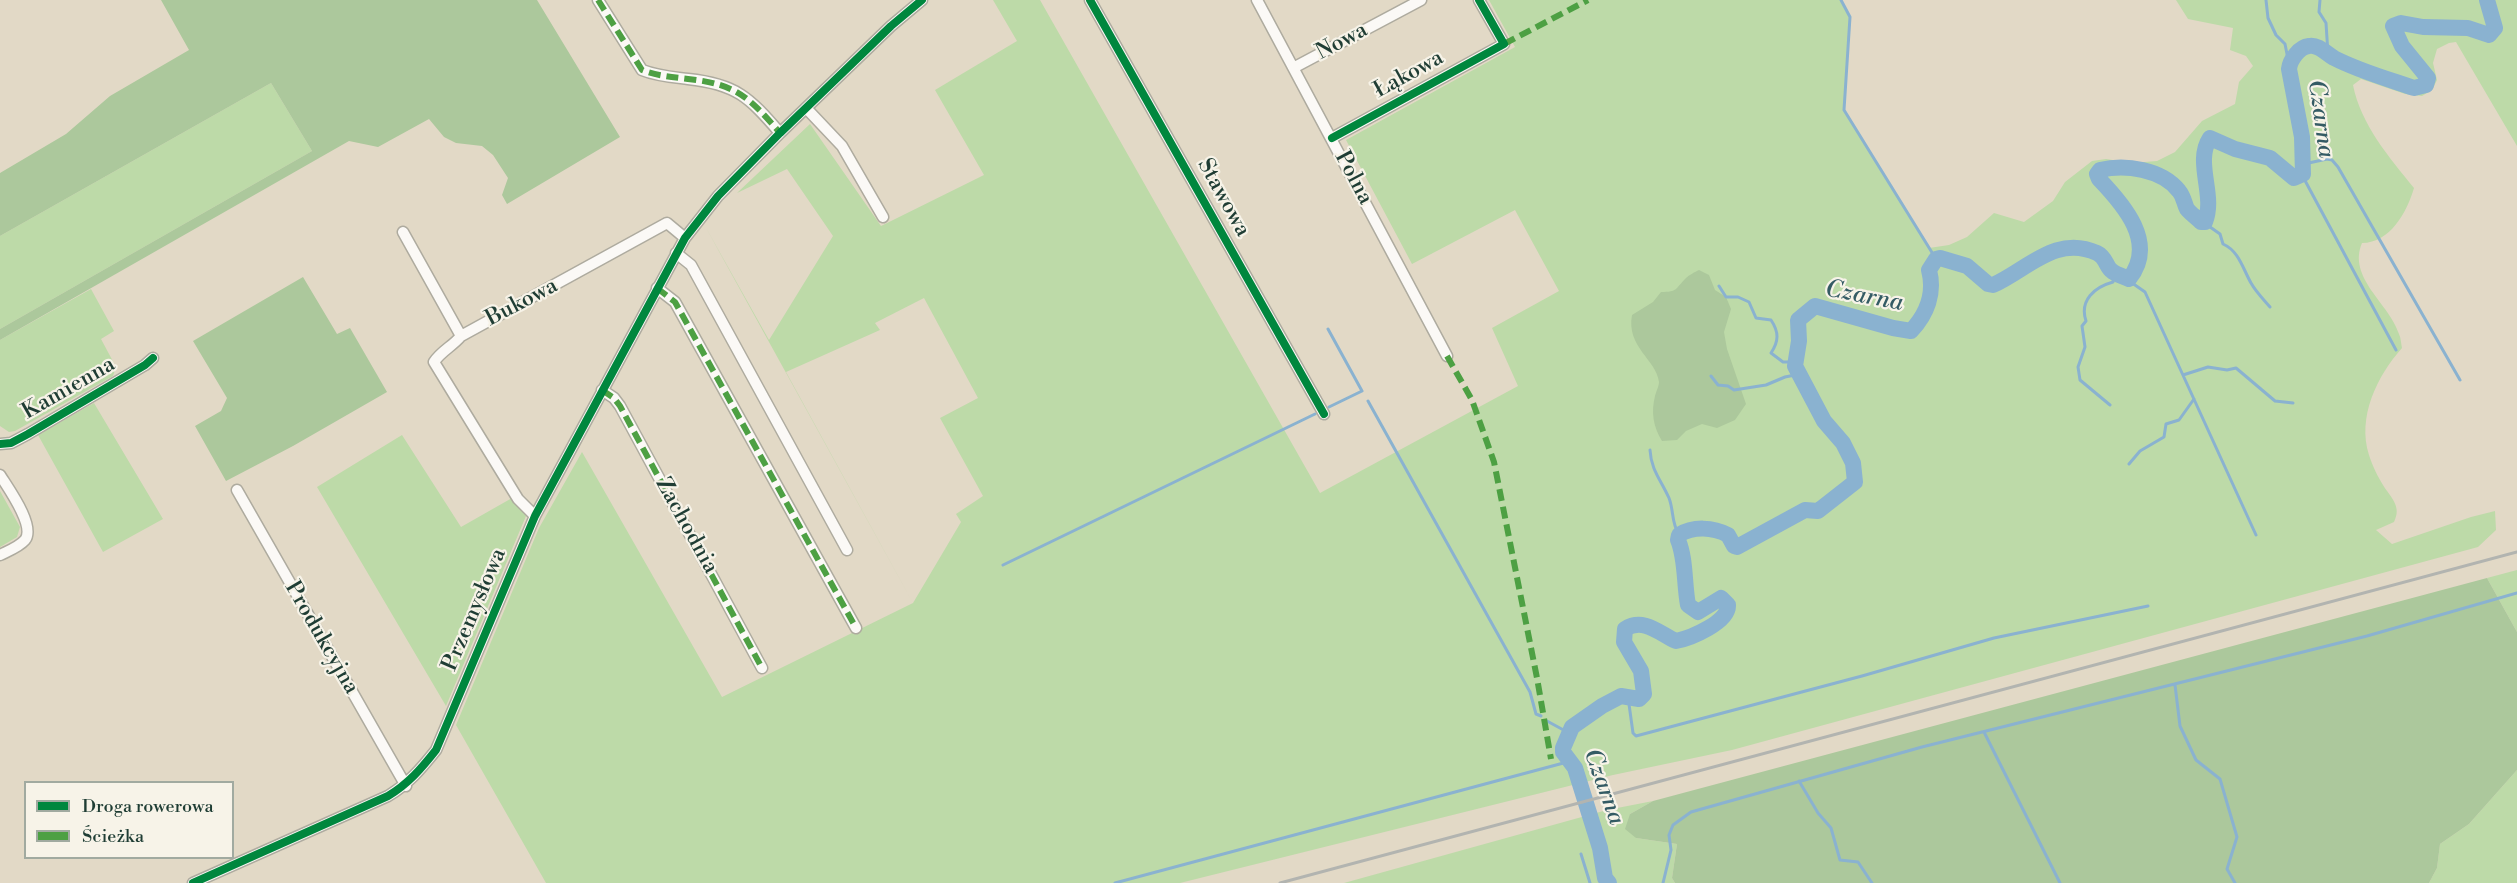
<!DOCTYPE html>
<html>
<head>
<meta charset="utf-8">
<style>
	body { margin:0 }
	#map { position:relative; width:2517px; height:883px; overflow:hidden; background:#e2d9c6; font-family:"Libre Bodoni",serif }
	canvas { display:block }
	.legend { position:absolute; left:24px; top:781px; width:210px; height:78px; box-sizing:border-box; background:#f7f3e8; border:2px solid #a1aaa0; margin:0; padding:8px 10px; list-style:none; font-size:18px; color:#1f3d34 }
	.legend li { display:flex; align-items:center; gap:12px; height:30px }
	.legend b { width:30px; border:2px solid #a1aaa0 }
</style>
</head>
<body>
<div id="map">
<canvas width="2517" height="883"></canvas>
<ul class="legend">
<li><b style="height:8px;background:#00873e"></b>Droga rowerowa</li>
<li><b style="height:8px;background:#4da043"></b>Ścieżka</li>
</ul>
</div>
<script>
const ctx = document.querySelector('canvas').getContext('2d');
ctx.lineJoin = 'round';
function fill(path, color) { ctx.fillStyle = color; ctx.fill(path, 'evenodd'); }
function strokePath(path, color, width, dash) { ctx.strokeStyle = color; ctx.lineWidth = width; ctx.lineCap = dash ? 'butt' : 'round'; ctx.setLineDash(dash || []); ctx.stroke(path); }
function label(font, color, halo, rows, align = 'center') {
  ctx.font = font + ' "Libre Bodoni",serif'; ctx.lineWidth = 4.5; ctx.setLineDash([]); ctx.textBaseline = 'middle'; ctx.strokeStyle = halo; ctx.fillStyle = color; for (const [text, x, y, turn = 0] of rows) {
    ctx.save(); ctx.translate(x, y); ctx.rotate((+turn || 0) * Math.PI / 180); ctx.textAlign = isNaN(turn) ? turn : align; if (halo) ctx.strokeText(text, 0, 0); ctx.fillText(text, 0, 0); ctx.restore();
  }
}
const green = new Path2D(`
	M993 0H1040L1320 493 1518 386 1492 328 1559 291 1515 210 1412 264 1346 140 1515 47 1489 0H1841L1850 17 1844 110 1929 248 1949 245 1967 237 1994 213 2024 222 2053 201 2065 182 2092 161 2106 159 2132 163 2157 161 2175 152 2202 121 2235 104 2239 82 2253 66 2246 56 2230 50 2233 28 2188 19 2176 0H2517V146L2456 42 2449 43 2437 49 2433 63 2437 80 2432 90 2422 96 2405 94 2361 79 2353 85C2361 125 2389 157 2414 188 2407 212 2390 243 2362 243 2347 278 2390 304 2399 334 2401 338 2401 344 2402 348 2377 376 2357 417 2369 455 2372 465 2378 477 2383 485 2391 498 2402 506 2394 522L2376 530 2392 544 2471 517 2495 511 2496 530 2478 547 1732 750 1613 775 1180 883H546L456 725 539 528 582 452 722 697 913 603 705 226 769 340 833 236 787 169 737 193 810 124 881 226 984 175 935 90 1017 41ZM924 298 978 398 940 418 983 496 956 514 961 522 913 603 786 372 880 330 875 323Z
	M271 83 312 151 0 329V236Z
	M91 289 114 331 101 339 116 367 113 376 15 431 9 432 0 426V340Z
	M94 403 163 519 103 552 38 435Z
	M402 435 461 527 512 498 526 516 446 706 317 487Z
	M0 491 20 527 17 537 0 547Z
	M2517 570V632L2487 578Z
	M2517 770V883H2429L2437 868 2440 844 2469 824Z
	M1653 801 1630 814 1636 838 1677 844 1672 878 1675 883H1344L1607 810Z`);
const forest = new Path2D(`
	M161 0H537L620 137 507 204 502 195 508 178 493 155 482 146 456 143 444 137 429 119 378 147 349 141 0 340V329L312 151 271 83 0 236V173L66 134 110 96 189 50Z
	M1699 270 1709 275 1715 290 1726 297 1731 309 1724 332 1727 349 1746 404 1735 420 1717 428 1702 424 1686 431 1677 440 1662 441C1653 426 1651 412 1655 396 1656 392 1659 386 1659 382 1656 359 1626 347 1632 315L1653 302 1661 292C1678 292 1675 289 1686 278 1689 275 1695 272 1699 270Z
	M303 277 337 334 350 328 387 392 293 446 226 481 195 426 221 411 227 398 193 341Z
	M2487 578 2517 632V770L2469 824 2440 844 2437 868 2429 883H1675L1672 878 1677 844 1636 838 1625 829 1630 814 1653 801Z`);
const stream = new Path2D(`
	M1841 0 1850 17 1844 110 1936 259
	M2266 0 2268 18 2276 35 2285 44 2289 64
	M2320 0 2319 12 2326 23 2328 54
	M2304 164 2327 159 2332 160 2338 167 2460 380
	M2302 175 2396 350
	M2203 222 2220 234 2223 244C2239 251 2243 269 2251 283 2256 292 2264 300 2270 307
	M2125 278 2145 292 2256 535
	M1719 286 1726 297H1738L1749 302 1756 318 1771 320C1779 332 1779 341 1771 353L1783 362H1796
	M1328 329 1362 391
	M2183 375 2208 367 2227 370 2236 368 2275 401 2293 403
	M1711 376 1718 385 1728 386 1734 390 1766 385 1785 377 1800 374
	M1368 401 1530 692 1536 714 1541 716
	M2110 405 2080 380 2078 367 2085 347 2082 326 2086 321C2079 300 2095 287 2113 282L2114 273
	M1329 407 1362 391
	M1650 450C1651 470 1661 480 1669 498 1674 511 1671 522 1679 535
	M2129 464 2140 451 2164 437 2166 424 2179 420 2194 399
	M1003 565 1315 414
	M2175 685 2180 726 2196 760 2220 779 2237 837 2227 869 2235 883
	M1628 697 1633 733 1636 736 1862 676 1994 638 2148 606
	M1547 721 1569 733
	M1984 732 2060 883
	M1799 781 1818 813 1831 828 1840 860 1858 862 1872 883
	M1581 854 1590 883
	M1115 883 1571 761
	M1663 883 1671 850 1669 835 1673 825 1691 812 1922 747 2367 636 2517 593`);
const river = new Path2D(`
	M1609 883 1605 878 1600 848 1575 768 1563 752V748L1572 727 1602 706 1621 696 1639 699 1644 694 1641 671 1624 642 1625 629C1644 617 1660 634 1676 641 1691 638 1729 622 1728 605L1721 598 1698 612 1688 605C1684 584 1686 559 1678 540L1679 535C1693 526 1713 527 1728 535L1734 546 1737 547 1805 510 1818 511 1855 482 1853 463 1843 443 1824 421 1795 366 1799 341 1798 320 1815 306 1893 328 1911 331C1927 314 1935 293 1929 270L1936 259 1940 258 1967 266 1988 284 1993 285C2027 270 2056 234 2097 253 2106 257 2106 267 2112 271 2115 274 2125 277 2129 279 2158 243 2123 204 2099 179L2097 174 2100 170C2125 164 2162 169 2179 191 2184 197 2184 203 2187 209 2190 213 2197 218 2201 222H2205C2216 195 2194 162 2210 138L2235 149 2270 158 2294 178 2303 174 2302 137 2289 69C2290 60 2299 47 2309 46 2318 44 2327 54 2334 58 2359 71 2388 79 2414 88L2426 85 2428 78 2402 46 2393 26 2401 23 2423 27 2468 28 2489 35 2495 28 2487 0`);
const minor = new Path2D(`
	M598 0 642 70C657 76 672 77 688 79 736 84 749 97 780 133
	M1090 0 1324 414
	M1257 0 1447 356
	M1295 67 1421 0
	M806 108 842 146 883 217
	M1332 138 1504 44 1479 0
	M403 232 461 336 667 223 685 238
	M676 253 691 265 847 550
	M657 288 675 302 856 628
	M461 336C453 346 441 351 434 362L518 499 535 516
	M602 390 614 398 620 406 762 668
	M0 444 11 443 28 434 145 365 153 358
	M0 475C8 488 36 526 25 540 19 547 8 551 0 555
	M237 490 406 786
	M193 883 388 796C408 784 421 769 436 750L535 516 685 238 718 196 780 133 891 26 922 0`);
const rail = new Path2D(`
	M1280 883 2517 552`);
const quiet = new Path2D(`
	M598 0 642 70C657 76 672 77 688 79 736 84 749 97 780 133
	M1504 44 1588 0
	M657 288 675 302 856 628
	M1447 356 1472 400 1494 462 1537 678 1551 759
	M602 390 614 398 620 406 762 668`);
const cycleway = new Path2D(`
	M1090 0 1324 414
	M1332 138 1504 44 1479 0
	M0 444 11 443 28 434 145 365 153 358
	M193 883 388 796C408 784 421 769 436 750L535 516 685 238 718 196 780 133 891 26 922 0`);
const streetNames = [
	["Nowa",1342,42,-28],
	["Łąkowa",1409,75,-29],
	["Polna",1353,178,62],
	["Stawowa",1223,198,61],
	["Bukowa",522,303,-28],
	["Kamienna",69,389,-30],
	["Zachodnia",686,526,61],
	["Przemysłowa",475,610,-67],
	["Produkcyjna",321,638,60]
];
const waterNames = [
	["Czarna",2320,119,82],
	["Czarna",1864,297,11],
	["Czarna",1603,787,70]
];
fill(green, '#bddaa8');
fill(forest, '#acc89c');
strokePath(stream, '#8ab2d0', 3);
strokePath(river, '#8ab2d0', 16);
strokePath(minor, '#aeab9f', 13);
strokePath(minor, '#fbf9f6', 10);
strokePath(rail, '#b2b4b0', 3);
strokePath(quiet, '#4da043', 6, [12, 6]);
strokePath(cycleway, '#00873e', 8);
label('22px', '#1f3d34', '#f7f3e8', streetNames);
label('italic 24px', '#345b64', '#f7f3e8', waterNames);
</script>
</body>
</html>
